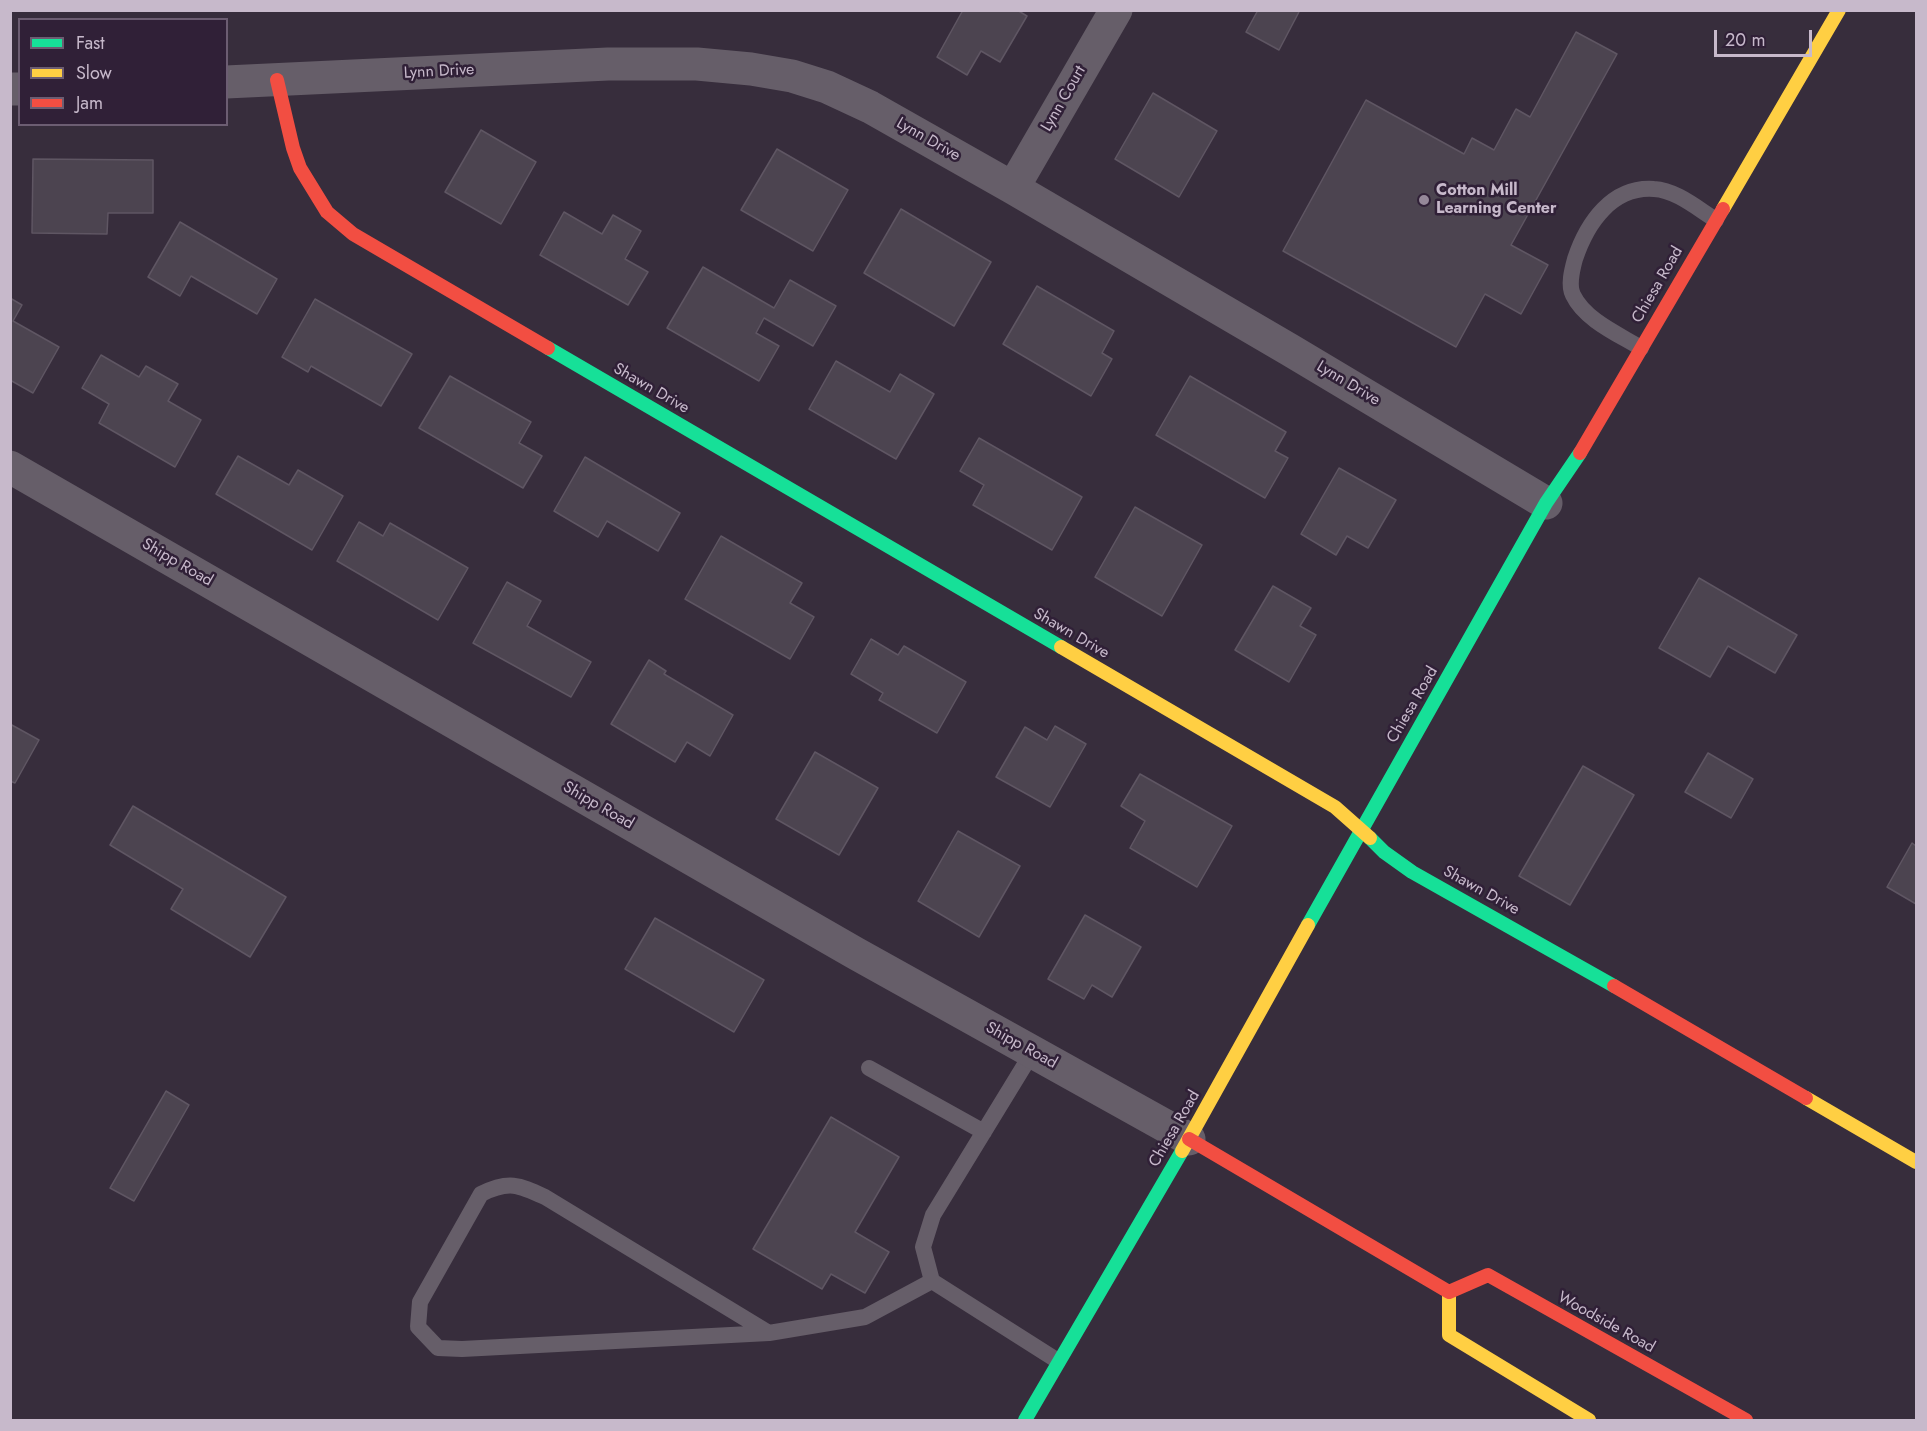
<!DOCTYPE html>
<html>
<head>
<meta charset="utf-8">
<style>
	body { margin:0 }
	#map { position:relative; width:1927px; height:1431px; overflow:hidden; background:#372d3c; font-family:Jost,sans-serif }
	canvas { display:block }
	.frame { position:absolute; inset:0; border:12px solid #c7b9cb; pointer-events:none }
	.legend { position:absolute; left:18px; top:18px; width:210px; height:108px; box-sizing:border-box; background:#302037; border:2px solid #6c5d72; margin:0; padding:8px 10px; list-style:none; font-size:18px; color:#c7b9cb }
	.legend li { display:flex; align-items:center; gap:12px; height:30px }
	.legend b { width:30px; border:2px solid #6c5d72 }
	.scale { position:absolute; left:1714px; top:30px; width:98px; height:27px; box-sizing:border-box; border:3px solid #c7b9cb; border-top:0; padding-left:8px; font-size:18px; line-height:21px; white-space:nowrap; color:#c7b9cb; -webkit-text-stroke:4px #302037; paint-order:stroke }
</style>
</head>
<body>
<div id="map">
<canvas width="1927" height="1431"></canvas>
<div class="frame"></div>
<ul class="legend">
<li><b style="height:8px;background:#16e098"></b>Fast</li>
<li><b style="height:8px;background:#ffcf43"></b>Slow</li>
<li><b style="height:8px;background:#f24e42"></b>Jam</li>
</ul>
<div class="scale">20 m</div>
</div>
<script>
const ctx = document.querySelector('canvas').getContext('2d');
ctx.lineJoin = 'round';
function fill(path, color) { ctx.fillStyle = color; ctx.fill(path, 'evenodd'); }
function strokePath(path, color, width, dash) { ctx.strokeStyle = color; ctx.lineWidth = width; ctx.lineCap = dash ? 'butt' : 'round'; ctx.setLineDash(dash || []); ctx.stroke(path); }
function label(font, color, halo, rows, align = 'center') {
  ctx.font = font + ' Jost,sans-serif'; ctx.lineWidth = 5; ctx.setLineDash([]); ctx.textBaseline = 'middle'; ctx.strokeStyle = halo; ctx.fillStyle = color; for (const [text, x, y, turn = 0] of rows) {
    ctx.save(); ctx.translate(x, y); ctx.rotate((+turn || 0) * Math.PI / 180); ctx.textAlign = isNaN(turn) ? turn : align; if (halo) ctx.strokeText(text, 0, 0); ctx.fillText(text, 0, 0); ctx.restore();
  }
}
const building = new Path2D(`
	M963 10H1017L1027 16 1000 62 981 51 967 75 937 57Z
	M1258 10H1300L1279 50 1246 32Z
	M1576 32 1617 54 1511 245 1548 265 1521 314 1485 294 1456 347 1283 251 1366 100 1464 154 1472 138 1494 150 1516 109 1530 117Z
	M1153 93 1217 131 1179 197 1115 159Z
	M481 130 536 162 501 224 445 192Z
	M777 149 848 190 813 251 741 210Z
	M33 159 153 160V213H108L107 234 32 233Z
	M901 209 991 262 954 326 864 273Z
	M564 212 602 234 613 215 641 231 625 259 648 272 628 305 540 255Z
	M180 222 277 279 257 314 191 276 180 296 148 277Z
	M703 267 774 308 790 280 836 306 813 346 764 318 756 333 779 346 759 381 667 328Z
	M1037 286 1114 331 1102 353 1112 359 1091 396 1003 344Z
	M10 298 22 305 13 321 59 347 33 393 10 380Z
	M315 299 412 354 381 406 311 366 308 372 282 357Z
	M101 355 139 377 146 366 178 384 168 401 201 420 175 467 99 423 109 404 82 388Z
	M836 361 890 392 900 374 934 394 896 459 809 409Z
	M450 376 531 422 519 443 542 456 523 488 419 428Z
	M1190 376 1286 432 1275 451 1288 458 1265 498 1156 435Z
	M979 438 1082 497 1052 550 973 505 984 485 960 471Z
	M238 456 289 485 298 470 343 496 312 550 216 494Z
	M585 457 680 513 658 551 607 521 598 537 554 511Z
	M1339 468 1396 500 1368 548 1347 536 1336 555 1301 534Z
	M1135 507 1202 545 1162 616 1095 577Z
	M359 522 383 536 390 523 468 568 438 620 337 561Z
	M721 536 802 583 790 603 814 617 790 659 685 599Z
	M1699 578 1797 635 1775 673 1728 646 1710 677 1659 648Z
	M507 582 541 601 527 626 591 662 571 697 473 643Z
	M1273 586 1311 608 1300 626 1316 635 1289 682 1235 650Z
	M871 639 898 655 904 646 966 682 937 733 879 700 883 693 851 674Z
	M649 660 666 671 664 674 733 715 710 756 687 742 675 762 611 724Z
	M10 724 39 740 15 783 10 781Z
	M1055 726 1086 744 1050 807 996 777 1025 727 1047 740Z
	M815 752 878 788 839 855 776 819Z
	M1708 753 1753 779 1731 818 1685 792Z
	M1583 766 1634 795 1570 905 1519 876Z
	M1140 774 1232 826 1197 887 1130 848 1145 821 1121 806Z
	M133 806 286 897 250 957 171 909 183 889 110 845Z
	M958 831 1020 866 979 937 918 901Z
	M1912 843 1916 846V904L1887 887Z
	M1085 915 1141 947 1112 997 1092 985 1084 999 1048 979Z
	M655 918 764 980 734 1032 625 969Z
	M166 1091 189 1105 134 1201 110 1188Z
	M831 1117 899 1157 855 1232 889 1252 865 1293 831 1274 822 1289 753 1249Z`);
const lane = new Path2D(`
	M1641 348C1618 334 1585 320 1573 295 1568 285 1572 270 1575 259 1587 223 1612 186 1654 189 1676 190 1698 209 1716 220
	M1032 1053 933 1215 923 1247 932 1281 1058 1361
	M869 1068 984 1132
	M769 1333 545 1197C519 1185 509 1180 481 1194L420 1302 418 1327 438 1348 462 1349 769 1333 865 1317 932 1281`);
const street = new Path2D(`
	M226 82 608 64H697L751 69 792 76 827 87 870 107 1013 188 1290 350 1546 503
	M10 89H20
	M1013 188 1116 10
	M10 467 855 953 1189 1139`);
const fast = new Path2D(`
	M548 348 1061 647
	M1370 838 1384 852 1412 872 1614 986
	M1308 925 1546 503 1580 453
	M1025 1420 1182 1151`);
const slow = new Path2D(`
	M1723 209 1839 10
	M1061 647 1335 807 1370 838
	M1806 1098 1916 1162
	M1182 1151 1308 925
	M1449 1292V1335L1589 1420`);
const jam = new Path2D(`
	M277 80 293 148 300 168 327 212 353 234 548 348
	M1580 453 1723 209
	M1614 986 1806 1098
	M1189 1139 1449 1292
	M1449 1292 1488 1275 1746 1420`);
const markers = [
	[1424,200,6,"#958899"]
];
const streetNames = [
	["Lynn Drive",439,72,-3],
	["Lynn Court",1064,99,-60],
	["Lynn Drive",928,140,30],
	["Chiesa Road",1658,285,-60],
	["Lynn Drive",1348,384,31],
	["Shawn Drive",651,389,30],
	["Shipp Road",177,563,30],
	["Shawn Drive",1071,634,30],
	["Chiesa Road",1413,705,-60],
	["Shipp Road",598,806,30],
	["Shawn Drive",1481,891,29],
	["Shipp Road",1021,1046,29],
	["Chiesa Road",1175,1129,-60],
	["Woodside Road",1606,1323,29]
];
const poiNames = [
	["Cotton Mill",1436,191],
	["Learning Center",1436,209]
];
fill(building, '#4c4450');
strokePath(building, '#5f5663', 1.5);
strokePath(lane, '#665e69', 16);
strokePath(street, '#665e69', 33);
strokePath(fast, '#16e098', 14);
strokePath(slow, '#ffcf43', 14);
strokePath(jam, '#f24e42', 14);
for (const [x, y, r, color] of markers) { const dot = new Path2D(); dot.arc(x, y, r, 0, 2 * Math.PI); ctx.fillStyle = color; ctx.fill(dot); strokePath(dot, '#302037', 2); }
label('16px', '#c7b9cb', '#302037', streetNames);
label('bold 16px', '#c7b9cb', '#302037', poiNames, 'left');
</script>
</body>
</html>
